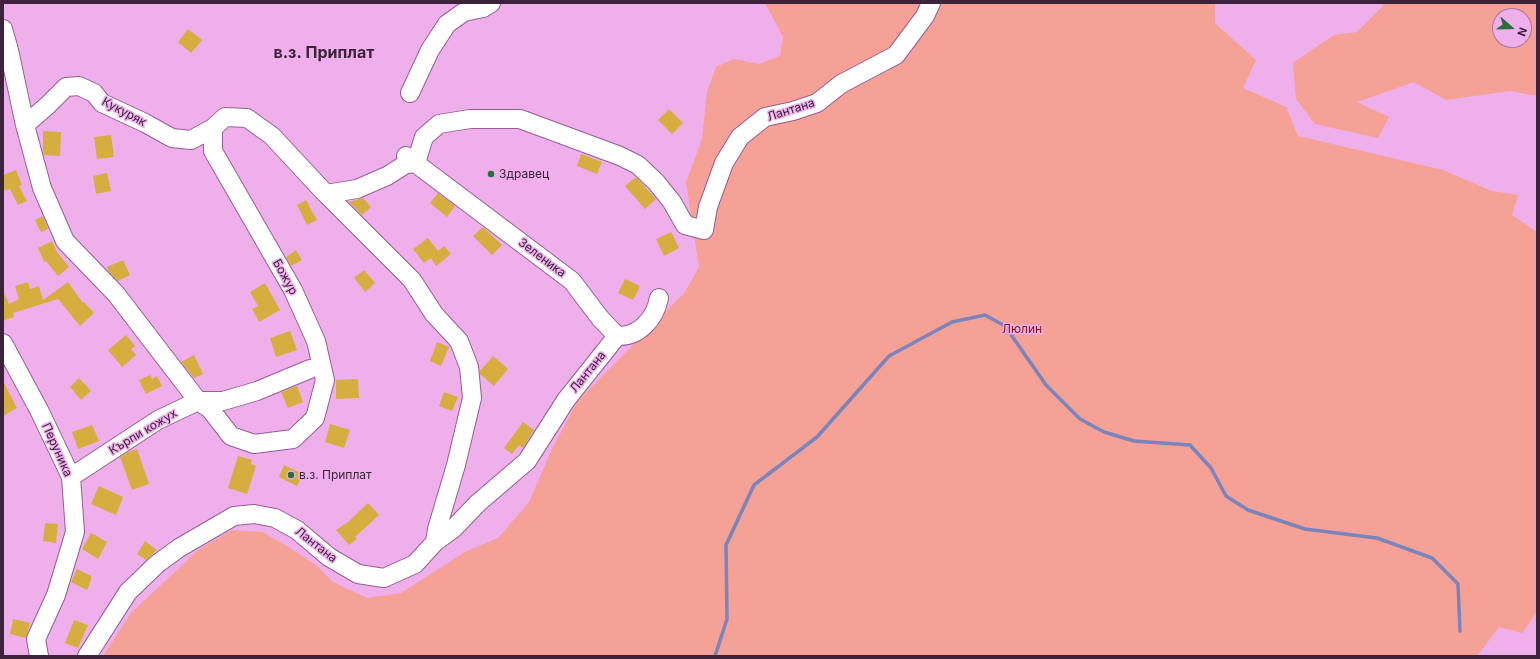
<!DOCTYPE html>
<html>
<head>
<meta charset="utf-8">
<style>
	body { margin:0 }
	#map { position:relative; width:1540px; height:659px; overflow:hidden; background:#efafeb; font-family:Inter,sans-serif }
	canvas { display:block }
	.frame { position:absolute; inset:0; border:4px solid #3c233b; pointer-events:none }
	.north { position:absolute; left:1492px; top:8px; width:40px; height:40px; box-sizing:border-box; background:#efafeb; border:1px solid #a777a5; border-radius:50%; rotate:110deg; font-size:11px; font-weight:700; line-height:16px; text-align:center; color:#3c233b }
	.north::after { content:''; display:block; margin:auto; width:14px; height:18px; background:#2a6e39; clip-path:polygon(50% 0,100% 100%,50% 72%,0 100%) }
</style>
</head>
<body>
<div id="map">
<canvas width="1540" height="659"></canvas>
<div class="frame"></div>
<div class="north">N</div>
</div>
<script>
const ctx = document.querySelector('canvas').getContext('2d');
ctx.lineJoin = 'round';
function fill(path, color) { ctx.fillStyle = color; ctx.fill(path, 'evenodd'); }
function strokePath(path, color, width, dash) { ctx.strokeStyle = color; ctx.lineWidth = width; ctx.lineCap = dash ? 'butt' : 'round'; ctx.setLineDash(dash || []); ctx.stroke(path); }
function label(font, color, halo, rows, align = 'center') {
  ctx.font = font + ' Inter,sans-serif'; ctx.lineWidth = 3; ctx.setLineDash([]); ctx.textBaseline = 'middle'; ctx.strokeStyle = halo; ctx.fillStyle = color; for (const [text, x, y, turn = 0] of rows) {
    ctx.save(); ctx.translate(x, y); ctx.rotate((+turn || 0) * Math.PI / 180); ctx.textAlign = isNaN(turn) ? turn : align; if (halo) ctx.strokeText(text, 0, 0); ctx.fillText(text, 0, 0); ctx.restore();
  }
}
const green = new Path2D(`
	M765 3H1215V23L1256 60 1243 88 1286 107 1298 136 1443 170 1492 191 1518 195 1512 215 1537 232V612L1522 633 1499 627 1477 656H103L131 613 197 551 232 530 262 532 287 546 317 566 333 582 367 598 401 593 465 552 498 538 529 502 552 449 577 402 685 292 699 267 686 182 702 139 707 92 716 67 734 59 759 64 780 56 783 37Z
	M1382 3H1537V96L1510 91 1446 100 1414 82 1357 102 1389 117 1378 138 1315 124 1296 99 1293 63 1334 35 1357 32 1383 6ZM1500 16H1524V40H1500Z`);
const stream = new Path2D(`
	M715 656 727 619 726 545 754 485 817 437 889 356 952 322 985 315 1005 326 1046 385 1080 419 1104 432 1134 441 1190 445 1211 468 1226 496 1248 510 1305 529 1377 538 1432 558 1458 584 1460 631`);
const building = new Path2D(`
	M188 29 202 40 191 53 178 42Z
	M669 109 683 123 672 134 658 120Z
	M43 131 61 132 60 156 44 155 43 151Z
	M111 135 114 157 97 159 94 137Z
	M581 154 602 162 597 174 577 166Z
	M16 170 22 185 19 186 27 201 18 205 10 189 5 191 3 185V175Z
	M107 173 111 191 96 194 93 176Z
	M636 177 656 199 645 209 625 186Z
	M438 193 455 206 447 217 430 203Z
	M363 198 371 207 362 215 349 202Z
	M306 200 317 220 307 225 297 205Z
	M43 216 48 229 41 232 35 220Z
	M483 227 502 245 492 255 473 236Z
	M671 232 679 248 664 256 656 239Z
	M428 238 438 251 444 246 451 254 436 266 431 258 424 263 413 249Z
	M52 241 57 252 69 267 58 276 46 261 44 262 38 248Z
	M296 250 302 260 291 266 286 257Z
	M123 260 130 275 118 281 109 272 107 267Z
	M364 270 375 283 365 292 354 278Z
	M625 279 640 286 633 300 618 293Z
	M28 282 30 289 39 286 43 300 68 282 83 303 84 302 94 313 80 326 58 299 13 313 14 317 3 321V291L9 304 19 299 15 286Z
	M265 283 280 310 259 322 252 309 258 306 250 292Z
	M290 331 297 350 276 357 270 338Z
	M126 335 135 346 131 349 136 355 122 367 108 350Z
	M437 342 449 347 441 366 430 361Z
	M194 355 203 374 194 378 181 362Z
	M493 356 508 369 494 386 480 374V371Z
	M150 375 152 379 157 376 162 386 146 394 139 380Z
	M79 378 91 391 81 400 70 387Z
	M358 379 359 398 336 399V380Z
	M3 381 17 408 3 416Z
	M297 386 303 402 288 408 281 392Z
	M444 392 458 397 452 411 439 406Z
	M523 422 534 430 523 448 519 445 512 454 504 448Z
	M330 424 350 430 344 448 325 442Z
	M92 425 99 441 78 449 72 432Z
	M137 449 149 484 132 490 120 457 128 452Z
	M238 456 252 460 251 464 256 466 247 494 228 488Z
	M284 465 303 474 297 486 279 477Z
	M99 486 123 497 116 515 91 504Z
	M368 503 379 515 355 537 357 539 349 545 336 530 345 524V525Z
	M45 523 58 524 56 543 43 541Z
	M91 533 107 542 98 559 82 549Z
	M145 541 157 550 146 560 137 554Z
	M77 569 91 576V580L87 590 71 582Z
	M13 619 30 623 26 638 10 634Z
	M74 620 88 625 78 648 65 643Z`);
const minor = new Path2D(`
	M3 29 9 50 25 125 42 188 65 241 116 294 198 401 210 409 231 436 254 444 293 439 315 418 325 380 316 341 293 290 213 151V128L225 117 247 118 272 136 326 194 412 280 434 314 459 341 469 367 472 398 456 465 437 529 435 542
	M410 93 430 50 447 24 464 12 483 8 491 3
	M25 125 48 105 66 87 79 86 94 93 102 103 145 123 172 138 191 140 213 128
	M406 156 572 281 600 318 617 336C639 337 655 319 659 298
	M326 194 357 189 387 176 406 164 416 163 424 137 439 124 470 119H520L620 156 638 165 656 182 672 202 685 225 704 230 708 207 724 163 740 137 765 117 793 111 817 103 841 84 896 55 925 16 931 3
	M3 343 39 410 71 477 75 532 56 595 36 639 39 656
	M71 477 158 420 198 401H223L257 391 310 369
	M87 656 128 592 157 564 179 548 234 516 254 514 275 518 297 530 329 557 358 574 384 578 415 564 435 542 453 529 478 503 527 461 566 400 617 336`);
const markers = [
	[491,174,4,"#2a6e39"],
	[291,475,4,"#2a6e39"]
];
const streetNames = [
	["Лантана",791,110,-18],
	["Кукуряк",124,112,28],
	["Зеленика",542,258,37],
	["Божур",285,277,61],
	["Лантана",588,372,-51],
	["Кърпи кожух",143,432,-31],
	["Перуника",57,450,66],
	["Лантана",316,545,38]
];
const poiNames = [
	["Здравец",499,174],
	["в.з. Приплат",299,475]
];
const parkNames = [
	["Люлин",1022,329]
];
const districtNames = [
	["в.з. Приплат",324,53]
];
fill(green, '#f5a195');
strokePath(stream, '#7a84bd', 3.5);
fill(building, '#d6ae40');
strokePath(minor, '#975d95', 20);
strokePath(minor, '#fff', 18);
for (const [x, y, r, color] of markers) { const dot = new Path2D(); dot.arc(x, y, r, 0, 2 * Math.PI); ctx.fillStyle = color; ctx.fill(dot); strokePath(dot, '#efafeb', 1.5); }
label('12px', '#3c233b', '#efafeb', streetNames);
label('12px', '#3c233b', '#efafeb', poiNames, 'left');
label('12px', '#92110f', '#efafeb', parkNames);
label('bold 16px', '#3c233b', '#efafeb', districtNames);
</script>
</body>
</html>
